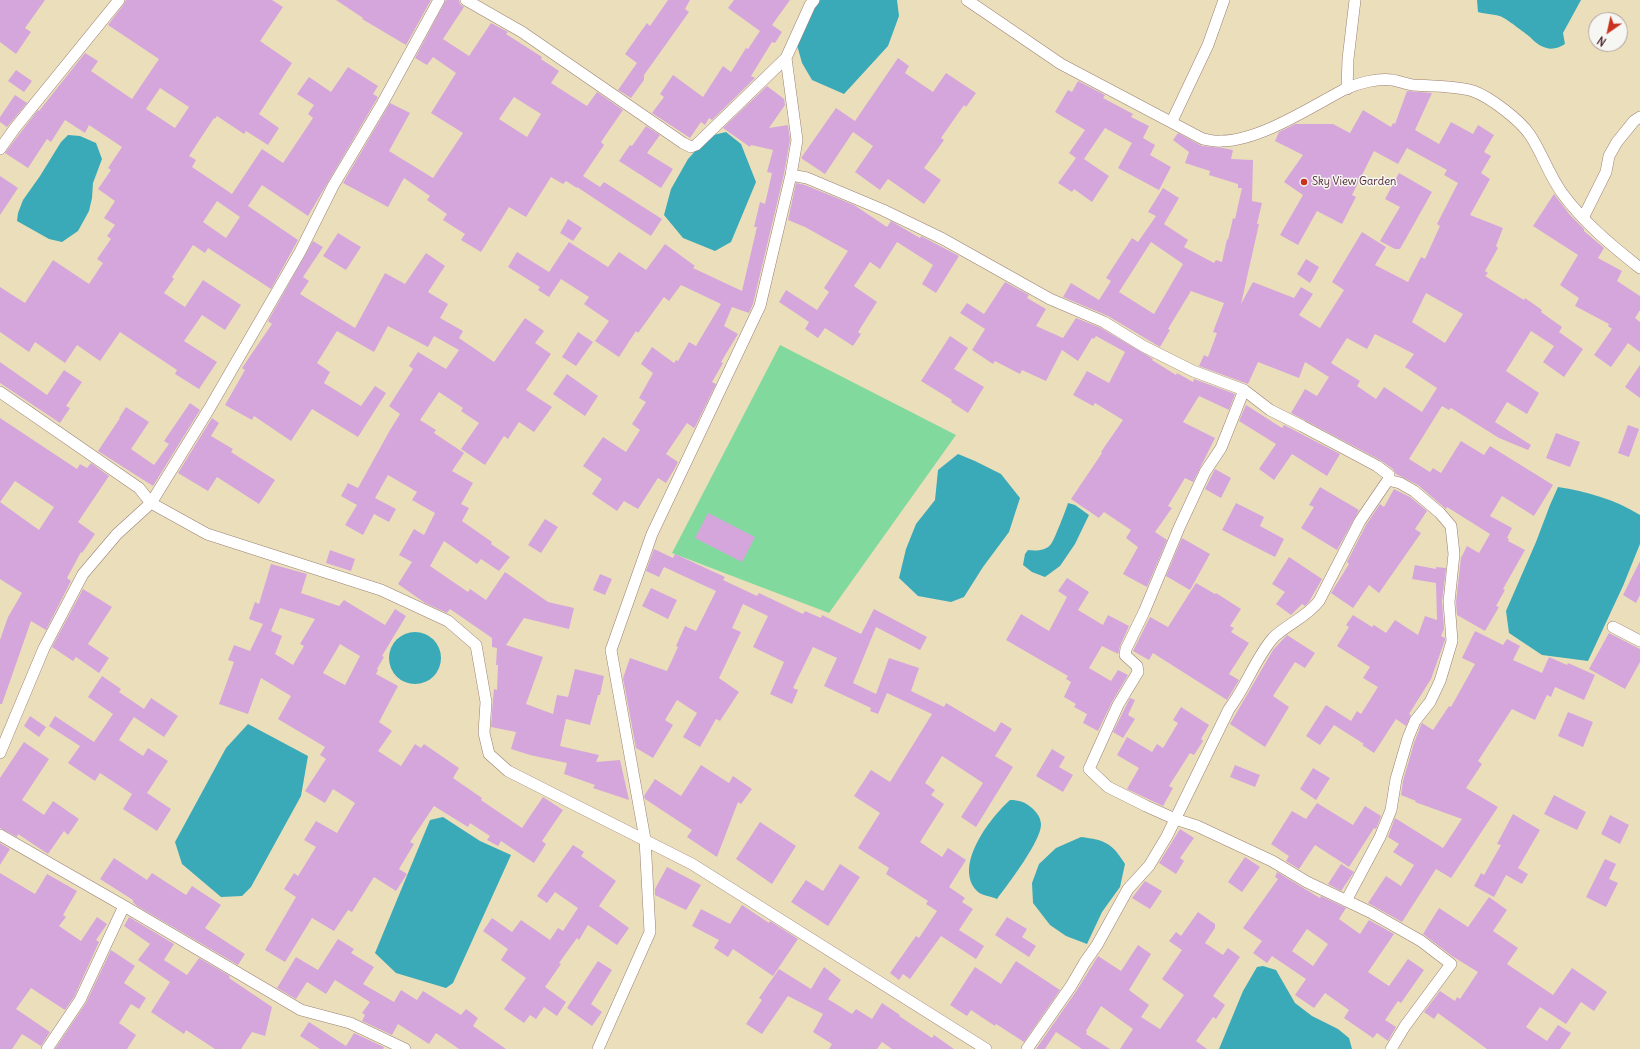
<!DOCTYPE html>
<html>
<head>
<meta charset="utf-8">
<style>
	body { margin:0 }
	#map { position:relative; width:1640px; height:1049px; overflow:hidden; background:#ebdfbb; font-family:Delius,sans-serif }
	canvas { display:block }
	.north { position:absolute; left:1588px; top:12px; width:40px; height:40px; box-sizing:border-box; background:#f6f6f2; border:1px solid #b1a0a2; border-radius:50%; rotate:214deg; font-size:11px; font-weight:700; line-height:16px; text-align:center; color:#4a1f2b }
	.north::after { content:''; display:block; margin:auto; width:14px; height:18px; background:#c8321e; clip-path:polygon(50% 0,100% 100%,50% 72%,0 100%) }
</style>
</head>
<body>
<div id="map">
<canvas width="1640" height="1049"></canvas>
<div class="north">N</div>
</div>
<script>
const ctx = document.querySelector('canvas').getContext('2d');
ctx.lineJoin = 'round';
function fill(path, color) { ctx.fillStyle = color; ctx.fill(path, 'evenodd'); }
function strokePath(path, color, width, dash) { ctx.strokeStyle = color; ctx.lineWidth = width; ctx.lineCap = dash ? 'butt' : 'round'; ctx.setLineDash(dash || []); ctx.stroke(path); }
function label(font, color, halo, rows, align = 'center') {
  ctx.font = font + ' Delius,sans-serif'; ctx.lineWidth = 3; ctx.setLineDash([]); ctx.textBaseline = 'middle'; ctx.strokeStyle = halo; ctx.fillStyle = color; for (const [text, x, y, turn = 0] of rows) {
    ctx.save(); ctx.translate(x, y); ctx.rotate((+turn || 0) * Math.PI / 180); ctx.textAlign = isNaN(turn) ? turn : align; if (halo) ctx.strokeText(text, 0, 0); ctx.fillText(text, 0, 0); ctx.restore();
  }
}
const green = new Path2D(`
	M780 345 956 435 829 613 672 553Z`);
const water = new Path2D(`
	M820 0H897L899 16 888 46 844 94 812 80 802 63 797 45 816 4Z
	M1477 0H1581L1563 33 1565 44C1552 53 1540 48 1530 37 1525 33 1508 20 1502 17 1496 14 1485 14 1478 12Z
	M726 132 741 144 756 182 731 242 715 251 683 238 664 215 671 189 688 159 709 136Z
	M68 135 80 136 96 143 102 159 93 183 92 198 89 211 78 231 62 242 49 239 17 221 18 213 23 200 40 176 61 142Z
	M958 454 975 461 1001 474 1020 498 1009 532 983 567 964 597 951 602 918 596 899 578 906 549 916 524 935 500 938 470Z
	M1558 487C1586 491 1616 500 1640 515V544L1623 586 1588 661 1542 655 1509 633 1506 611 1536 542 1550 505Z
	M1068 503 1075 505 1089 515 1075 544 1060 566 1045 577 1032 572 1023 565 1025 554 1028 550C1035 551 1046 551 1051 544 1054 541 1067 507 1068 503Z
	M389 658a26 26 0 1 1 52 0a26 26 0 1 1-52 0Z
	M248 724 308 756 301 796 251 887 242 896 221 897 182 864 175 842 226 748Z
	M1010 800C1019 800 1025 802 1032 808 1037 813 1040 816 1041 824 1042 840 1008 884 997 899 991 896 982 896 977 891 953 866 990 818 1010 800Z
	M443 817 480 841 511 855 453 983 446 988 396 973 375 953 430 820Z
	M1081 837C1105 840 1112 843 1125 864L1120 887 1102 912 1087 944 1066 936 1050 925 1033 903 1032 883 1039 864 1056 848Z
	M1263 966 1276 970 1295 1003 1312 1016 1338 1029 1349 1038 1352 1049H1219L1243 991 1257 967Z`);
const building = new Path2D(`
	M0 0H45L25 28 31 32 16 54 0 42Z
	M126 0H272L283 7 260 41 292 63 259 114 279 128 268 145 246 131 244 134 217 116 215 119 214 118 189 156 196 160 192 167 232 194 262 149 283 163 313 118 308 114 314 105 297 94 309 77 331 92 348 67 378 86 373 94 378 97 308 216 262 185 248 206 298 240 271 289 208 248 205 253 193 245 172 277 174 279 164 293 185 307 203 280 241 305 225 330 202 315 184 341 217 362 199 389 175 374 177 370 120 332 100 361 77 345 65 363 35 342 29 352 0 332V287L25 303 53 260 89 284 103 263 97 259 111 239 107 236 115 225 104 218 115 201 98 189 111 170 108 168 122 147 89 125 85 133 65 120 51 142 47 139 28 168 5 153 21 132 38 110 39 111 85 53 98 61 91 71 132 99 159 59 108 25 124 4ZM160 88 189 107 175 128 146 109ZM217 201 240 217 226 238 203 222Z
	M336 0H431L406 45 362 19 363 18Z
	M446 0H459L460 4 464 7 443 39 469 56 491 23 508 32 506 34 542 57 541 59 559 71 551 83 587 106 597 92 623 110 601 142 604 145 583 176 600 187 604 182 662 219 651 236 577 187V188L566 181 563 184 551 177 526 217 509 207 481 252 461 240 465 234 443 220 447 214 427 200 430 196 404 178 388 207 343 183 390 103 410 113 389 151 433 178 463 133 431 113 456 73 433 57 427 65 415 58ZM514 97 541 114 527 137 499 119Z
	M668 0H690L685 9 689 12 644 75V80L631 98 618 90 637 63 625 54 647 23 650 26Z
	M734 0H790L772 25 782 32 775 43 772 42 751 76 755 78 712 120 709 118 705 125 701 122 690 138 652 113 664 97 660 94 673 75 703 97 723 66 731 72 746 48 748 49 760 31 728 8Z
	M898 58 909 66 905 73 933 92 946 73 976 93 966 107 964 105 941 138 944 140 924 168 941 180 924 204 888 179 880 190 855 172 873 146 853 132 825 174 801 158 836 108 855 121Z
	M16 70 32 81 24 92 8 81Z
	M1078 81 1105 95 1103 98 1133 114 1131 117 1149 126 1143 138 1155 145 1150 155 1171 167 1159 190 1118 168 1132 143 1105 128 1084 159 1109 176 1092 202 1074 189 1072 192 1058 183 1076 158 1069 153 1085 130 1055 112 1068 90 1072 92Z
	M767 86 784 99 785 105 769 128 788 125 790 140 784 174 753 304 749 313 732 307 724 326 738 334 721 362 723 363 712 382 716 384 695 427 694 428 687 423 666 454 678 462 675 468 666 483 658 478 638 509 624 501 617 511 592 494 602 479 583 466 603 437 626 452 640 430 632 424 646 402 639 398 653 373 641 364 652 347 674 363 676 360 678 361 689 342 696 346 721 304 681 285 669 301 664 297 638 333 636 331 619 357 595 341 609 321 584 304 589 297 561 279 549 297 538 290 540 287 508 267 517 252 549 272 569 242 608 267 619 252 646 270 665 244 695 266 693 268 742 291 757 227H754L760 202 765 204 772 173 767 172 773 150 751 145 750 147 723 128Z
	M1407 91 1432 93 1415 130 1439 144 1451 122 1473 134 1478 125 1494 135 1484 152 1491 156 1481 173 1490 179 1470 215 1503 228 1496 246 1498 248 1485 271 1488 273 1485 276 1524 300 1525 298 1542 310 1541 312 1562 327 1559 332 1583 349 1564 377 1543 362 1554 346 1531 331 1506 371 1539 393 1527 414 1507 402 1495 422 1531 445 1528 450 1499 438 1451 408 1449 410 1442 406 1409 459 1430 472 1433 468 1441 473 1461 441 1484 455 1490 446 1553 485 1534 516 1502 496 1490 516 1512 528 1507 538 1509 539 1508 541 1525 550 1503 589 1505 590 1496 606 1499 607 1485 631 1457 615 1456 602 1461 558 1467 546 1479 553 1490 534 1447 507 1446 509 1418 485 1396 474 1393 469 1380 460 1291 413 1305 389 1317 396 1329 377 1305 362 1299 378 1258 362 1248 384 1199 366 1204 355 1208 357 1217 333 1213 332 1224 303 1191 291 1168 329 1170 330 1160 347 1108 316 1063 297 1071 283 1099 300 1111 281 1106 278 1132 238 1138 242 1156 216 1148 212 1163 188 1179 198 1164 224 1188 240 1184 247 1214 263 1216 260 1222 262 1227 239 1228 240 1233 218 1235 219 1242 188H1238V184L1209 175 1210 171 1185 163 1189 152 1173 140 1178 133 1202 146 1223 148 1233 150 1231 159 1253 160 1252 201 1262 203 1257 224H1259L1241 304 1253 282 1294 298 1301 287 1313 294 1299 315 1320 328 1344 290 1332 282 1362 232 1386 247 1375 265 1408 282 1421 257 1425 259 1440 226 1437 224 1458 183 1444 175 1447 170 1407 148 1398 164 1374 151 1352 195 1356 197 1342 224 1317 211 1298 245 1280 235 1303 195 1284 182 1303 155 1275 141 1279 132 1295 124H1333L1350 133 1363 110 1391 127 1393 123 1395 124ZM1151 242 1183 264 1154 314 1119 292ZM1426 293 1463 314 1445 343 1412 322ZM1375 334 1414 354 1405 367 1437 388 1422 412 1384 387 1376 399 1357 386 1360 381 1331 363 1347 338 1367 349Z
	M15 95 27 103 7 127 0 122V117Z
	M646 126 660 135 647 153 673 169 661 188 619 161 630 145 632 146Z
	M1399 173 1432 192 1400 249H1395L1380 241 1400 207 1385 199Z
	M0 176 18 188 0 215Z
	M796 183 805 185 854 205 887 227 891 221 920 238 921 236 959 256 936 293 922 284 933 265 897 242 880 269 870 262 854 286 877 302 858 332 861 334 853 346 825 328 818 338 805 329 809 322 779 302 786 290 817 310 829 292 824 288 848 251 805 227 788 220Z
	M1554 194 1570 215 1584 229V231L1604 248 1598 258 1622 271 1617 281 1640 296V310L1635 318 1640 322V352L1628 343 1611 367 1594 355 1612 329 1608 326 1609 324 1575 306 1579 298 1560 285 1578 255 1533 226Z
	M568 219 582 228 573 241 560 233Z
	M338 233 361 247 346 270 323 256Z
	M313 241 323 247 303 277 309 281 300 294 355 328 385 273 405 284 426 253 445 266 428 292 448 304 440 318 463 331 459 338 494 362 525 318 544 331 535 343 551 354 526 390 552 407 534 432 519 422 508 439 504 436 485 465 461 449 479 423 461 411 463 408 439 392 420 420 436 430 434 433 464 453 452 471 473 483 461 504 469 508 462 521 492 542 491 544 510 557 499 571 481 559 477 564 444 541 430 566 468 592 470 589 486 600 505 572 548 602 574 608 569 629 524 618 506 645 543 657 526 704 553 714 557 695 568 697 575 669 604 676 600 695H598L590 725 566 719 560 746 599 755 596 762 620 760 629 800 593 788 595 785 564 774 567 763 530 755 511 749 516 732 491 727 493 699 494 689 497 690 498 665H496L497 648 492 647V638L450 609 447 613 425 603 398 584 412 562 399 555 414 529 424 535 435 513 412 500 417 492 388 475 375 498 396 509 389 522 374 514 363 535 345 525 357 505 341 496 348 483 358 488 390 430 400 414 389 406 413 369 409 366 418 352 446 369 459 350 434 336 428 347 388 326 374 352 337 331 317 363 330 372 324 383 361 406 375 386 386 393 358 437 312 409 291 441 254 416 252 420 225 405 245 370 242 368 272 324 268 321Z
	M1306 259 1319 267 1310 283 1297 274Z
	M1005 282 1029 295 1027 298 1046 309 1036 326 1063 338 1076 318 1101 328 1153 359 1152 360 1176 375 1177 373 1193 382 1194 379 1235 394 1229 410 1199 396 1183 422 1215 438 1193 482 1185 478 1168 506 1172 508 1155 532 1167 540 1147 587 1123 574 1138 547 1126 538 1131 530 1104 512 1099 518 1071 499 1102 453 1101 452 1123 420 1095 403 1093 406 1073 395 1087 371 1109 383 1125 352 1096 336 1094 339 1092 338 1078 361 1062 350 1046 381 1022 370 1020 374 995 361 993 364 972 350 985 329 960 313 967 303 984 314Z
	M578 332 593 342 576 366 562 357Z
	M950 336 968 348 954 369 984 387 968 413 951 402 952 400 921 381Z
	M0 362 47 395 64 370 82 382 66 406 70 408 60 423 0 383Z
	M1640 365V398L1625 387Z
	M567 374 598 396 585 416 553 394Z
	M190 403 200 410 153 486 98 451 120 418H119L126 407 149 422 131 449 154 465 169 444 164 441Z
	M1246 405 1282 428 1284 425 1340 454 1327 476 1292 454 1274 480 1259 469 1276 444 1239 421Z
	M0 418 77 469 80 464 87 468 91 463 109 476 78 522 95 534 82 553 81 552 67 578 71 581 46 630 31 621 2 704H0V640L8 617 22 593 0 579ZM15 481 54 507 39 530 0 502Z
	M212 418 219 423 211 436 233 449 231 452 275 480 259 504 217 477 208 491 178 473Z
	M1628 425 1639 429 1629 457 1618 453Z
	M1556 433 1580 442 1570 467 1546 458Z
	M1215 469 1231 478 1221 498 1205 489Z
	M1320 487 1359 510 1337 550 1301 528 1314 507 1309 505Z
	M1394 489 1410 497 1427 511 1415 529 1421 533 1379 593 1369 585 1353 608 1331 593 1349 564 1347 562 1366 525 1380 504 1384 507Z
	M1236 503 1264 517 1260 526 1284 539 1275 557 1222 530Z
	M708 513 755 537 742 562 695 538Z
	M545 519 558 527 541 553 528 545Z
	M1182 538 1210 554 1190 590 1166 576Z
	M654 549 673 558 675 554 725 577 723 580 757 596 759 593 803 614 805 611 821 618 822 615 861 634 874 609 927 637 920 650 876 627 853 683 876 694 889 658 919 668 911 691 944 707 946 703 995 732 1001 722 1012 729 995 756 1013 767 976 827 961 817 983 783 942 756 925 783 935 790 931 795 944 804 920 842 942 857 948 848 966 860 949 887 965 898 962 902 973 909 959 930 984 946 976 959 941 936 910 979 903 974 899 980 890 973 916 936 919 938 937 911 926 904 928 901 886 874 889 868 858 848 880 813 854 796 871 770 890 782 932 714 887 693 878 714 870 711 871 708 824 686 837 658 813 647 793 688 798 690 792 704 770 694 784 662 753 647 768 616 743 604 732 628 741 632 719 678 739 692 720 721 716 719 700 747 683 737 697 713 677 700 665 720 673 725 653 758 636 748 623 678 630 658 667 671 678 647 676 646 685 626 696 631 716 591 664 567 659 577 646 571Z
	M330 550 355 559 351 571 326 563Z
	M1289 557 1322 579 1309 602 1305 606 1302 604 1291 615 1276 604 1285 592 1272 584Z
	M1640 561V595L1636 603 1623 595Z
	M271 564 307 574 301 593 339 606 344 600 385 625 395 609 406 616 382 656 384 657 377 669 378 670 376 674 398 686 379 722 392 731 378 751 401 766 415 744 421 748 424 744 459 768 453 778 482 798 481 800 522 828 543 797 563 810 542 841 546 844 534 863 501 841 498 846 487 840 490 836 470 823 468 827 434 806 410 842 414 844 399 869 407 874 396 891 374 877 352 912 348 910 334 931 312 918 285 962 265 950 296 897 284 889 294 873 298 876 316 847 304 840 316 821 337 833 355 803 333 789 325 803 305 791 326 759 320 755 325 747 278 719 291 696 261 678 248 714 219 704 234 662 228 660 234 645 250 651 263 624 249 619 255 602 259 604ZM280 608 315 619 300 644 304 646 293 665 275 654 282 636 271 631ZM340 644 360 656 345 685 323 673Z
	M1415 565 1436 569V567L1446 568 1442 601 1444 629 1441 636 1445 638V640L1431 679 1409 714 1411 715 1406 726 1396 719 1374 753 1362 745 1364 744 1334 725 1320 745 1306 736 1326 705 1351 721 1357 711 1361 714 1378 687 1363 678 1370 667 1337 646 1349 627 1346 625 1353 615 1372 627 1374 625 1386 633 1395 620 1418 635 1425 616 1437 620 1436 583 1412 579Z
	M600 574 612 579 605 595 593 590Z
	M1067 578 1089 592 1078 610 1103 625 1108 615 1129 626 1120 646 1118 654 1102 646 1089 668 1111 681 1118 670 1128 675 1112 702 1098 731 1083 723 1087 714 1074 707 1076 704 1064 697 1071 682 1066 679 1068 676 1006 640 1021 614 1049 631 1067 597 1058 591Z
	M1196 583 1215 594 1216 593 1241 609 1230 626 1234 628 1231 632 1249 643 1229 674 1239 680 1227 700 1153 653 1149 660 1133 651 1150 617 1168 627Z
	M651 588 677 600 668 619 642 606Z
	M83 589 112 607 88 644 109 658 99 673 76 657 73 661 52 647Z
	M1475 631 1503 645 1507 639 1520 646 1513 660 1542 673 1549 657 1567 665 1568 663 1595 675 1584 700 1555 687 1551 697 1547 695 1535 720 1512 709 1478 761 1482 764 1466 788 1498 807 1451 878 1436 869 1402 922 1368 903 1386 876 1401 886 1414 865 1393 852 1399 844 1388 837 1395 818 1443 848 1462 819 1415 802 1416 801 1401 795 1403 781 1414 743 1421 725 1422 723 1433 730 1449 706 1451 707 1475 664 1462 658Z
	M1609 633 1640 649V662L1625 689 1589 669Z
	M1287 635 1315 653 1305 668 1295 662 1273 696 1289 707 1265 747 1230 724 1273 650Z
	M102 676 121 689 119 692 144 709 151 698 178 716 164 737 134 717 119 740 143 756 148 748 168 761 147 793 171 809 157 831 123 809 132 794 100 773 95 781 68 763 80 746 49 726 55 716 94 742 113 714 88 697Z
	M1130 698 1135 700 1128 715 1135 719 1123 738 1113 732Z
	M1181 707 1209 725 1201 739 1203 741 1194 755 1190 753 1169 786 1173 788 1163 806 1127 789 1139 768 1117 755 1127 737 1152 752 1157 744 1163 748 1178 723 1173 720Z
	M1568 712 1593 722 1583 747 1558 736Z
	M30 716 46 727 39 737 24 726Z
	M24 742 49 759 22 800 44 815 53 801 79 819 68 835 64 831 48 854 18 834 17 837 0 828V778Z
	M1052 749 1065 757 1059 767 1073 775 1063 792 1036 776Z
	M701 765 729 783 733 776 752 789 741 804 738 802 717 857 687 837 692 830 645 799 644 796 655 779 681 796Z
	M1235 765 1260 775 1255 787 1230 777Z
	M1313 768 1330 778 1316 800 1300 789Z
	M1554 795 1586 812 1577 830 1544 814Z
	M1317 803 1353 825 1365 806 1381 816 1376 829 1374 828 1349 867 1315 845 1299 869 1286 861 1289 856 1271 844 1292 811 1306 819Z
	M1513 814 1540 830 1518 868 1528 874 1522 884 1506 875 1494 897 1474 886 1481 873 1484 875 1501 845 1497 844Z
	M1610 815 1629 825 1620 844 1601 834Z
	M760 822 796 846 772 884 736 859Z
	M1180 829 1194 838 1180 858 1184 861 1176 874 1159 863Z
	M0 843 10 849 0 865Z
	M573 845 584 852 581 856 616 881 599 906 629 928 617 945 588 925 579 940 577 938 559 963 561 964 545 987 566 1002 557 1016 544 1007 536 1019 530 1015 524 1023 504 1009 526 978 501 960 508 949 483 931 492 918 512 932 521 920 550 940 558 928 563 931 578 908 555 892 547 903 537 896Z
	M1245 857 1260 867 1242 892 1228 882Z
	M114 858 147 880 152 873 186 895 192 886 221 905 205 928 245 954 238 965 137 906 133 902V900L100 879Z
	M1605 859 1616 864 1609 879 1618 883 1606 907 1586 897Z
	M840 864 860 877 828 926 791 902 806 880 823 891Z
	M1341 864 1354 872 1341 891 1328 884Z
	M667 867 701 885 686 910 655 895V889Z
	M1277 872 1320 898 1321 896 1346 908 1339 919 1360 934 1369 920 1394 934 1368 972 1389 986 1408 959 1424 970 1401 1003 1398 1001 1385 1020 1396 1027 1388 1041 1377 1033 1373 1038 1344 1018 1349 1010 1325 993 1314 1008 1295 995 1306 979 1272 956 1267 963 1253 953 1262 941 1243 928 1278 879 1275 877ZM1307 929 1328 944 1313 966 1292 951Z
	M0 873 35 894 47 874 77 891 63 915 66 917 59 926 81 941 97 917 107 924 96 940 99 942 74 997 65 1010 31 988 16 1009 50 1032 41 1046 22 1034 12 1049H0Z
	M1145 881 1162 891 1150 909 1132 898Z
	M1489 897 1507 910 1493 931 1518 948 1507 964 1553 995 1572 968 1607 992 1594 1011 1581 1002 1566 1024 1540 1007 1526 1027 1547 1041 1558 1025 1571 1033 1560 1049H1487L1438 1013 1434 1019 1424 1012 1440 991 1455 1001 1457 997 1460 999 1478 972 1452 956 1423 934 1439 908 1468 927Z
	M742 905 769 923 770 921 798 939 773 976 733 949 728 957 714 948 719 940 692 926 701 909 730 924Z
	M1198 912 1215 924V928L1205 943 1223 955 1228 948 1240 957 1213 996 1225 1005 1216 1019 1213 1017 1196 1041 1207 1049H1120L1133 1029 1101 1006 1086 1031 1087 1032 1086 1034 1110 1049H1082L1056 1032 1045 1049H1036L1077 990 1098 956 1121 971 1138 945 1151 954 1129 990 1149 1005 1141 1017 1160 1029 1184 995 1162 979 1182 950 1169 941 1176 932 1181 936Z
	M129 917 174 944 164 960 187 975 199 958 230 976 229 978 272 1007 265 1036 252 1032 241 1049H215L186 1030 184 1034 151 1012 170 982 138 960 150 944 124 926Z
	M1007 917 1027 929 1022 937 1036 946 1029 957 995 935Z
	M338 939 354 949 351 953 374 967 363 984 394 1002 401 990 417 1000 423 991 461 1015 466 1009 478 1018 473 1026 506 1049H459L436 1033 429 1044 398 1024 392 1035 362 1021 365 1015 362 1013 370 1002 335 980 326 994 307 982 296 999 277 988 296 957 318 970Z
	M111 950 135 966 124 983 146 998 139 1009 131 1004 119 1023 136 1035 127 1049H55L86 1003Z
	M598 961 612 970 591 1004 602 1012 592 1026 567 1008Z
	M1016 961 1060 990 1024 1042 996 1024 995 1026 971 1010 967 1016 950 1005 975 967 1001 984Z
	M824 967 841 980 828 999 852 1014 856 1009 872 1019 882 1003 900 1015 899 1016 932 1038 934 1035 954 1049H892L882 1042 877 1049H829L832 1044 813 1032 823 1014 788 996 762 1034 746 1024 762 1000 759 998 779 969 811 989Z
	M309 1022 346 1046 354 1033 384 1047 383 1049H320L300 1036Z`);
const street = new Path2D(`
	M466 0 522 32 683 143 691 147 696 145 786 58
	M967 0 1061 64 1203 139C1209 140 1215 142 1221 141 1259 141 1311 107 1345 89 1358 83 1378 78 1392 80 1399 81 1406 84 1413 85 1430 86 1457 86 1473 91 1490 97 1520 120 1530 135 1542 153 1549 175 1562 193 1584 223 1611 245 1640 268
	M1347 89 1348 59 1355 0
	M1172 121 1208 45 1224 0
	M0 149 15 128 119 0
	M791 175 807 178 883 210 943 239 1050 299 1104 322 1143 346 1193 371 1244 390 1221 448 1205 472 1179 528 1144 612 1126 649 1125 655 1137 666 1138 672 1118 705 1089 769 1108 787 1146 806 1175 819 1197 826 1272 861 1307 882 1370 912 1421 941 1451 964 1405 1026 1391 1049
	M1583 218 1606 172 1609 156 1617 142 1634 121 1640 117
	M0 392 139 488 151 503 207 534 381 590 448 621 476 645 486 702 484 733 489 754 508 771 692 864 986 1049
	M1613 627 1640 641
	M0 753 44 648 83 574 117 534 151 503 209 409 300 252 333 186 382 104 439 0
	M0 835 124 906 301 1010 350 1023 405 1049
	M1346 901 1380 837 1391 810 1396 779 1408 738 1415 721 1430 702 1440 681 1452 641 1449 602 1454 554 1451 526 1440 513 1414 491 1400 483 1388 480
	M47 1049 80 1000 124 906
	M598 1049 650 932 645 839 611 650 652 534 760 306 791 175 797 140 786 58 810 5 814 0
	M1027 1049 1071 986 1085 962 1097 945 1128 889 1149 866 1167 836 1229 709C1246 687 1255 659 1273 638 1287 624 1307 617 1319 601L1360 521 1388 480 1389 475 1377 466 1302 426 1270 410 1244 390`);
const markers = [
	[1304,182,4,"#c8321e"]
];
const poiNames = [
	["Sky View Garden",1312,182]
];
fill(green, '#82d99e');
fill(water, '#3aaab8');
fill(building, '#d5a6db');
strokePath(street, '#9a7f73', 12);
strokePath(street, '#fff', 11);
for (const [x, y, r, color] of markers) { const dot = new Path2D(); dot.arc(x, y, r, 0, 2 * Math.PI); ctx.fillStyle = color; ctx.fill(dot); strokePath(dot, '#f6f6f2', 1.5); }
label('11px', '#4a1f2b', '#f6f6f2', poiNames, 'left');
</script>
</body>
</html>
